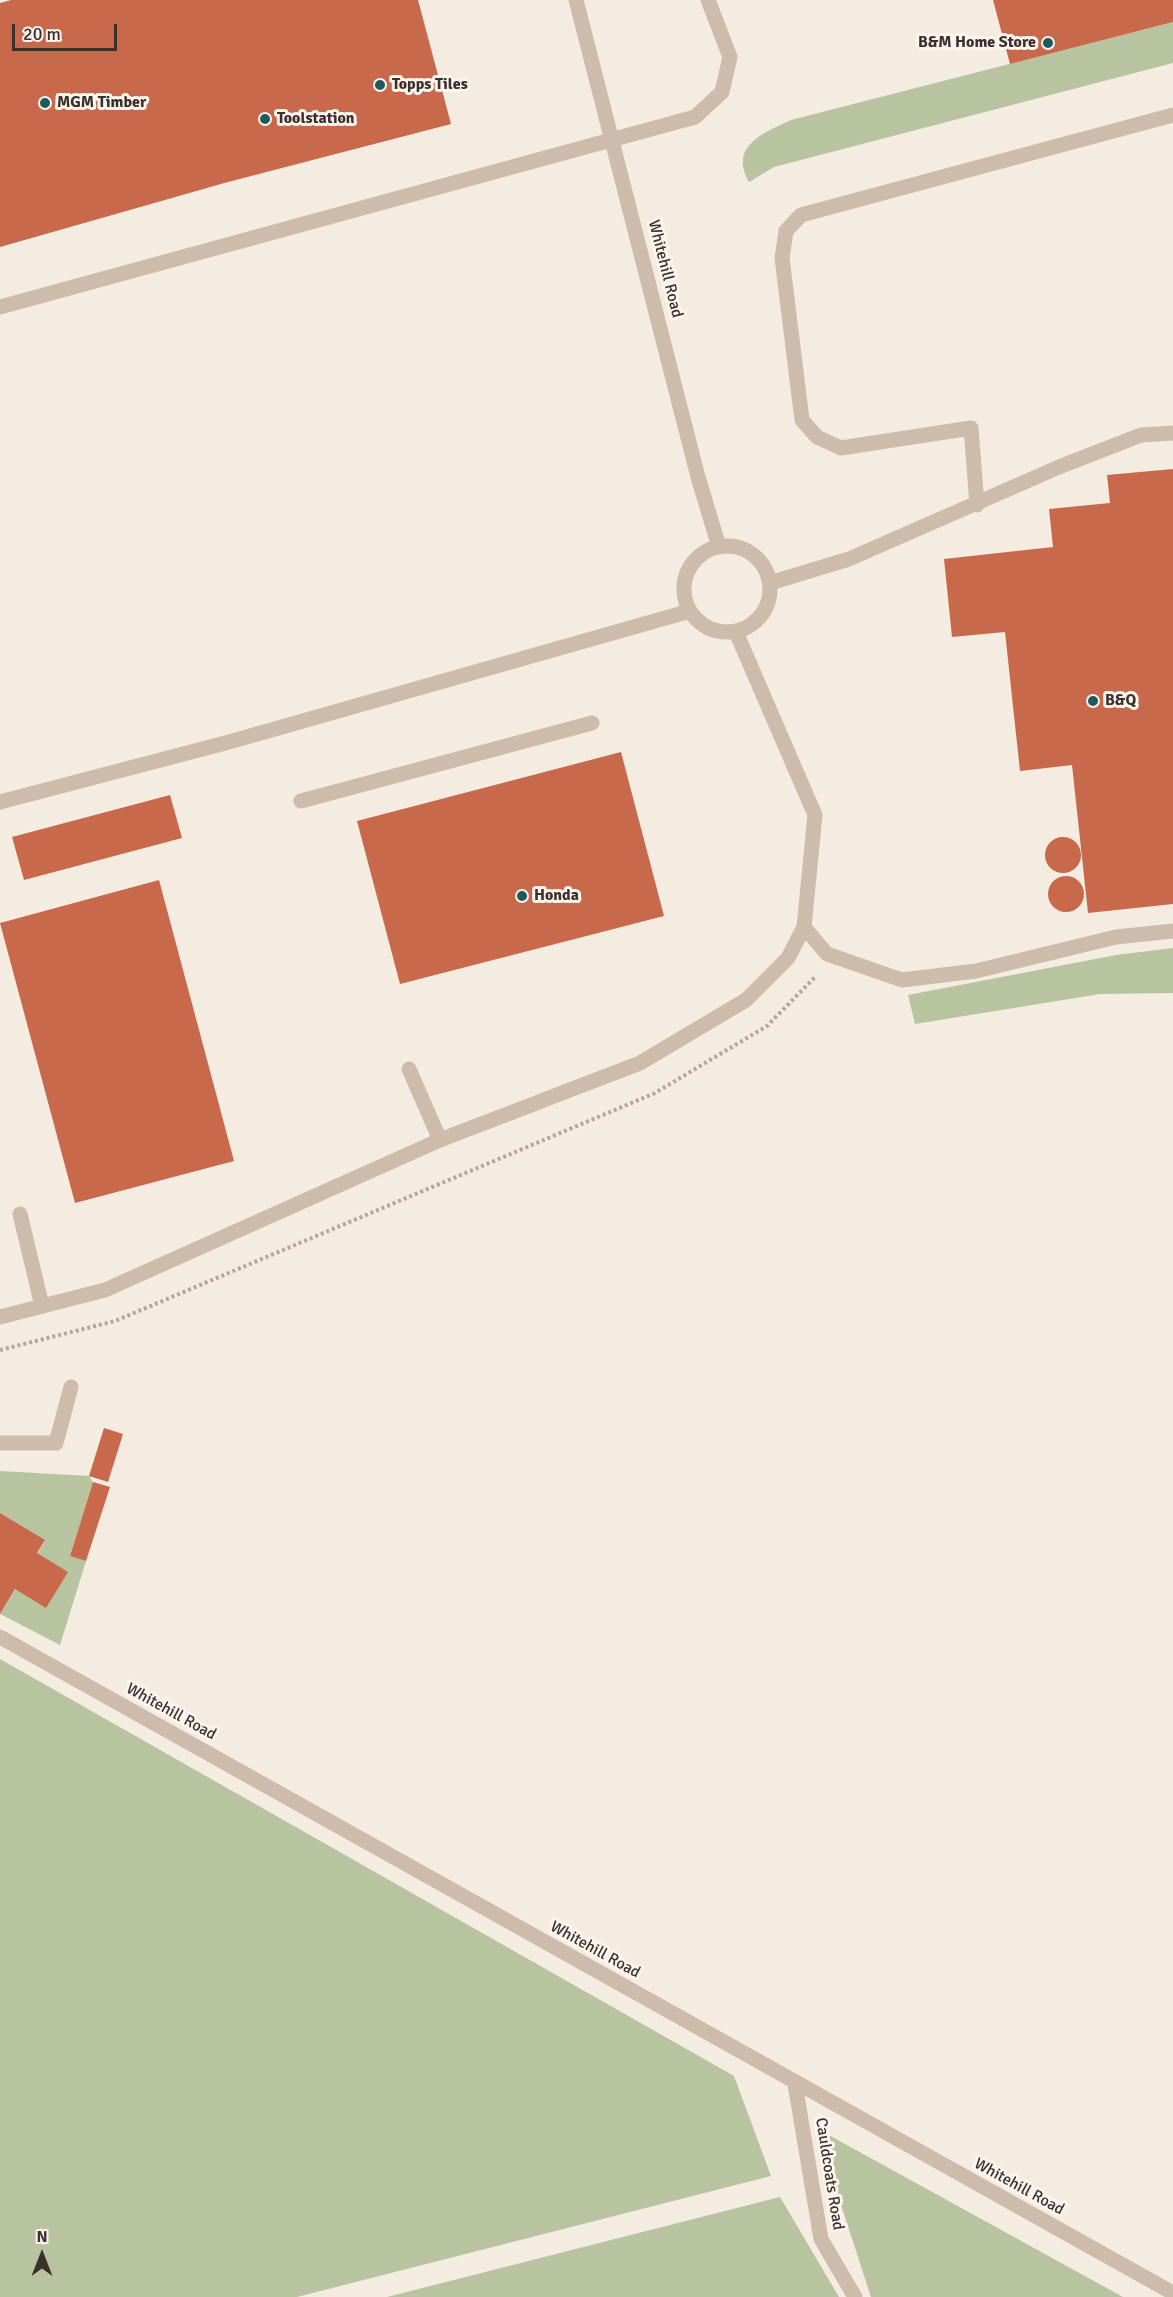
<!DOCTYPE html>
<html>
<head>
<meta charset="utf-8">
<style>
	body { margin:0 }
	#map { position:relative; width:1173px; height:2297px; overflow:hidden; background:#f4ebe1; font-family:Signika,sans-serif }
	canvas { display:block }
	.north { position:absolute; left:12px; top:2225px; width:60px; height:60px; -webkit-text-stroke:4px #fbf5ee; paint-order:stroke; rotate:0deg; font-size:16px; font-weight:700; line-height:24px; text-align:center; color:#3b302b }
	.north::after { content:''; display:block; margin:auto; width:21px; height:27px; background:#3b302b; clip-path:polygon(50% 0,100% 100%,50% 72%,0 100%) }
	.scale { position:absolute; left:12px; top:24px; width:105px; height:27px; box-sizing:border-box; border:3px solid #3b302b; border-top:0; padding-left:8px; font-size:18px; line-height:21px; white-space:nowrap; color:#3b302b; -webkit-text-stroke:4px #fbf5ee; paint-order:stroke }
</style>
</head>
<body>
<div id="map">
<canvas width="1173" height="2297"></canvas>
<div class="north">N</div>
<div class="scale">20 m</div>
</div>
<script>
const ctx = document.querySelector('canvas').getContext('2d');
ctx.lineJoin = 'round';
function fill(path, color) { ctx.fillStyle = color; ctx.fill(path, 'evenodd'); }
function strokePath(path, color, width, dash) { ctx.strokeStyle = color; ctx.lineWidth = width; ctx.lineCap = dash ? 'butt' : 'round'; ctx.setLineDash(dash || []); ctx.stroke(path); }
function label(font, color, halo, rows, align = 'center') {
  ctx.font = font + ' Signika,sans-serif'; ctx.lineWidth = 6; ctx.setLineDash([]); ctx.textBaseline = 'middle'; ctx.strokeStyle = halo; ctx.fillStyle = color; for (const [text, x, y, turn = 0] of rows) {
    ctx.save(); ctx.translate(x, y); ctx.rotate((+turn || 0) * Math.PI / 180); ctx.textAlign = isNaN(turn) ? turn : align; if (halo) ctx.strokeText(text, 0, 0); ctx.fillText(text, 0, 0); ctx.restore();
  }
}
const green = new Path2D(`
	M1173 22V63L774 167 749 182C729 146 763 133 791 120Z
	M1173 948V993L1100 994 915 1024 908 995 1116 955Z
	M0 1471 89 1476 93 1482 70 1556 86 1561 60 1645 0 1614 45 1541 0 1513Z
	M0 1659 734 2076 771 2176 297 2297H0Z
	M816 2128 1123 2297H871Z
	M780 2197 839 2297H387Z`);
const building = new Path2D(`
	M11 0H418L451 124 228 182 0 247V3Z
	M993 0H1173V22L1010 64Z
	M1173 469V904L1088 913 1072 765 1020 771 1005 632 952 637 944 559 1053 547 1049 509 1110 503 1107 475Z
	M621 752 664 916 400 984 357 821Z
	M170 795 182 838 24 880 12 837Z
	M1045 855a18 18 0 1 1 36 0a18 18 0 1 1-36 0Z
	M1048 894a18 18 0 1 1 36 0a18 18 0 1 1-36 0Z
	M159 880 234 1161 75 1203 0 923Z
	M104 1428 123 1434 108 1482 89 1476Z
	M93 1482 110 1487 86 1561 70 1556Z
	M0 1513 45 1540 37 1553 68 1572 46 1608 15 1589 0 1614Z`);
const path = new Path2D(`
	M0 1350 115 1321 655 1093 767 1026 816 976`);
const service = new Path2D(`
	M0 307 695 117 722 92 730 57 708 0
	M977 505 971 428 841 448 817 437 802 420 782 258 786 231 801 215 1173 115
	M770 583 849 559 1059 467 1141 435 1173 433
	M301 801 592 723
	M0 802 229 742 690 611
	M804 927 827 954 902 980 976 971 1116 937 1173 931
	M409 1069 440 1140
	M20 1214 42 1306
	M0 1443H56L71 1387`);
const minor = new Path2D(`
	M576 0 698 477 719 547
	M684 589a43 43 0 1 1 86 0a43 43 0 1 1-86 0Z
	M0 1317 105 1290 440 1140 640 1063 746 1000 788 958 804 927 815 815 736 632
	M0 1637 1173 2293
	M795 2084 821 2239 855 2297`);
const markers = [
	[1048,43,6,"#1f5a5e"],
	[380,85,6,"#1f5a5e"],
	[45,103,6,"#1f5a5e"],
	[265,119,6,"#1f5a5e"],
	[1093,701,6,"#1f5a5e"],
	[522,896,6,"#1f5a5e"]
];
const poiNames = [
	["B&M Home Store",1036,43,"right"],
	["Topps Tiles",392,85],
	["MGM Timber",57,103],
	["Toolstation",277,119],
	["B&Q",1105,701],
	["Honda",534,896]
];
const streetNames = [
	["Whitehill Road",665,269,76],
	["Whitehill Road",171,1712,29],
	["Whitehill Road",595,1950,29],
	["Cauldcoats Road",829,2174,81],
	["Whitehill Road",1019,2187,29]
];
fill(green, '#b8c4a0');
fill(building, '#c8694b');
strokePath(path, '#b9a596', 4, [3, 3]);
strokePath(service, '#cdbbac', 15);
strokePath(minor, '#cdbbac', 15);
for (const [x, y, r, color] of markers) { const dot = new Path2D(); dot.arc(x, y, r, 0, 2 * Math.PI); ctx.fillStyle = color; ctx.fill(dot); strokePath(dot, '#fbf5ee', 2); }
label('bold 16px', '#3b302b', '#fbf5ee', poiNames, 'left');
label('16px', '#3b302b', '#fbf5ee', streetNames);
</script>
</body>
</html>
